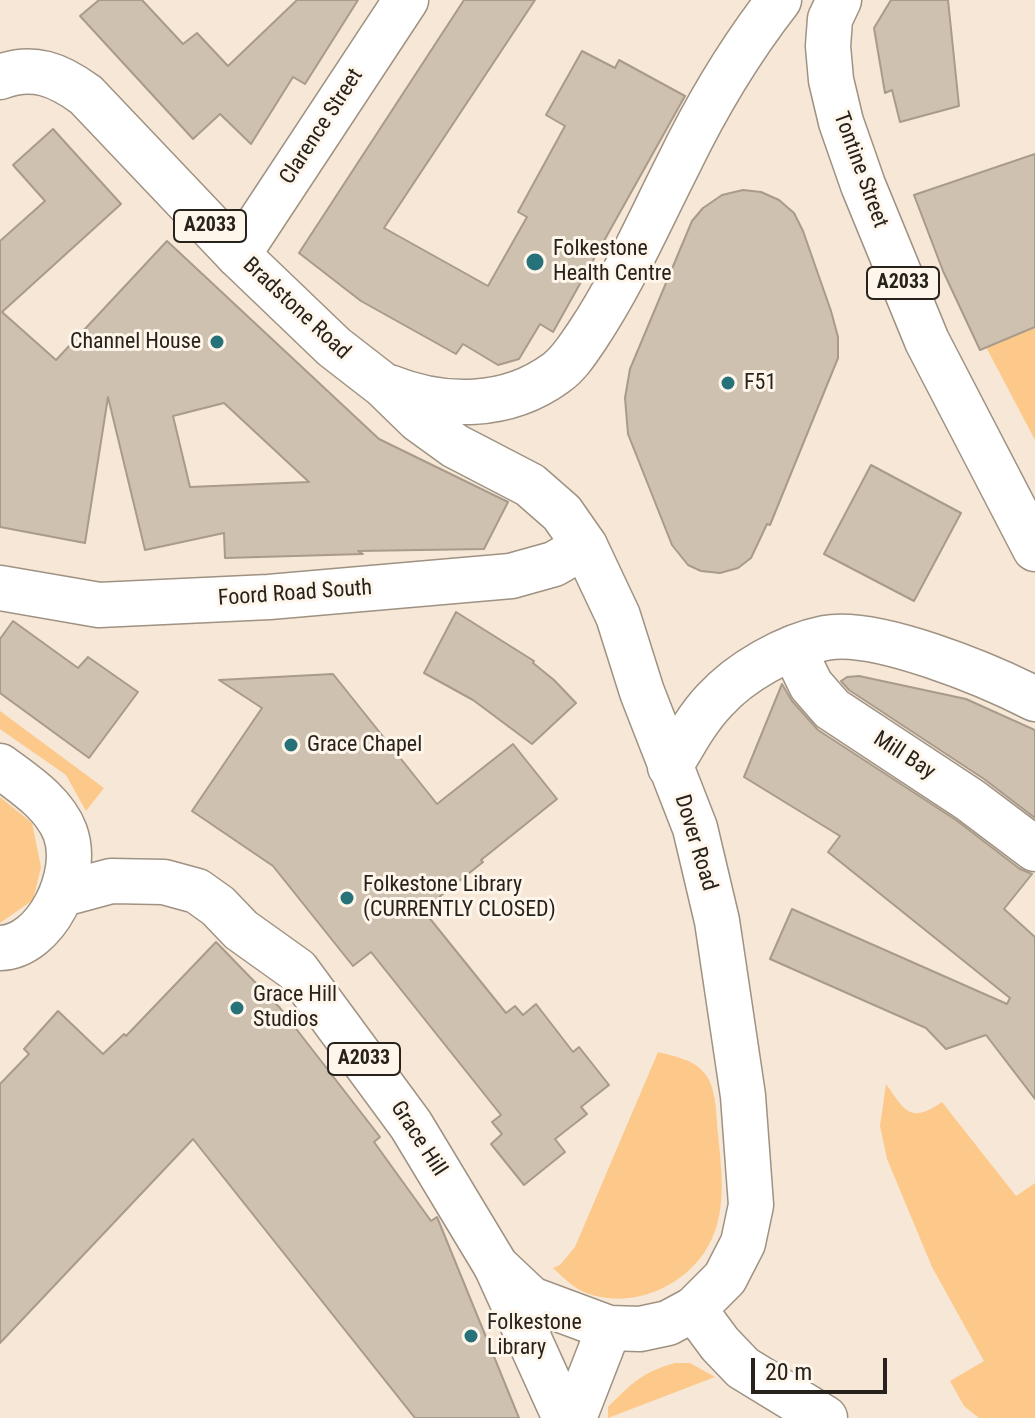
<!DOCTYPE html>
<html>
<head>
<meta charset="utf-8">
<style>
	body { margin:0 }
	#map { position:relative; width:1035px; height:1418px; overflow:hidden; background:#f6e7d6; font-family:"Roboto Condensed",sans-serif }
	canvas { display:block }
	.scale { position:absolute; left:751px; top:1358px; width:136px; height:36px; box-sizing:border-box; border:4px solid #27221c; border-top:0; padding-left:10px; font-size:24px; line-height:28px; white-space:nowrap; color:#27221c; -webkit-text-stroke:6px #fef6eb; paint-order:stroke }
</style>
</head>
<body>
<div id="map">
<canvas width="1035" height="1418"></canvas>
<div class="scale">20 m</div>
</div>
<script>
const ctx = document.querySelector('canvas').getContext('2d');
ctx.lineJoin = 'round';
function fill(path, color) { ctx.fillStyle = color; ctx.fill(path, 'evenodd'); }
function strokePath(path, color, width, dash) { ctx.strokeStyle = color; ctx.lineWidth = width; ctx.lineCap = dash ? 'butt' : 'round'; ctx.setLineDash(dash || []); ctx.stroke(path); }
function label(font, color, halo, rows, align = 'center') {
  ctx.font = font + ' "Roboto Condensed",sans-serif'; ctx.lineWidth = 6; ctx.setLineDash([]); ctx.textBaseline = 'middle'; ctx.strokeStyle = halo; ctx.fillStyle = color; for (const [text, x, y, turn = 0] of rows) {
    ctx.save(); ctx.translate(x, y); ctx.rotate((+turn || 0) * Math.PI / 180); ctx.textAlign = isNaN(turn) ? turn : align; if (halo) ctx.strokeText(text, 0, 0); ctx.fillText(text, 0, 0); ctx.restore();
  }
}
const green = new Path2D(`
	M1035 327V440L986 347Z
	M0 711 104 788 86 811 66 775 0 729Z
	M0 797 32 823 41 867 33 900 0 923Z
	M658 1052C676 1057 694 1059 706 1075 717 1091 716 1116 718 1134 721 1166 726 1200 715 1231 698 1281 637 1312 586 1293 573 1288 563 1277 553 1268L560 1265 575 1247Z
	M886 1084C905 1111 910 1124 942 1102L1016 1196 1035 1183V1418H979L964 1406 950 1381 984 1361 932 1267 887 1159 880 1126Z
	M675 1363H690L715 1377 608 1418V1407C631 1384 642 1372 675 1363Z`);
const building = new Path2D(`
	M99 0H142L183 44 197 33 228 66 297 0H358L305 84 293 77 251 144 220 114 193 139 80 16Z
	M464 0H535L384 228 488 286 527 217 518 212 565 126 546 115 582 51 615 68 619 60 685 96 553 332 540 324 519 359 498 365 463 344 456 354 361 301 299 253Z
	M891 0H948L959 106 900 122 892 90 885 93 874 28Z
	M53 129 121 204 2 312 56 360 167 241 379 439 508 502 484 549 358 551 363 554 225 558 224 533 145 550 108 397 85 543 0 527V241L45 201 13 165ZM224 403 309 482 190 487 173 416Z
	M1035 154V327L980 350 943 271 914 195Z
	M743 190 761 192 779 200 794 213 803 231 831 311 838 337V358L770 525 767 524 751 558 738 568 720 573 701 571 688 565 672 545 628 434 625 398 630 369 692 221 703 208 722 195Z
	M871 465 961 513 914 601 824 554Z
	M456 612 534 661 533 663 554 680 576 703 532 744 473 700 424 673Z
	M13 621 78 668 88 657 138 692 89 758 0 693V639Z
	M333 674 437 804 513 744 557 799 481 860 483 862 423 910 506 1013 515 1006 523 1015 536 1004 573 1052 579 1047 609 1085 581 1107 587 1114 555 1139 565 1152 524 1185 491 1144 502 1134 492 1122 501 1115 371 952 353 966 273 866 192 811 262 708 219 680Z
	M859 676 966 699 1035 730V818L984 779 849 690 841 681 847 677Z
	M782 684 792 701 818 730 956 820 1020 869 1032 874 1004 909 1035 937V1099L986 1035 946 1049 926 1028 770 959 792 909 1007 1004 1010 998 828 852 840 836 744 777Z
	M216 942 280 1008 380 1137 374 1142 431 1221 437 1217 519 1418H415L193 1139 0 1343V1084L29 1054 24 1049 58 1011 103 1054 124 1034 126 1036Z`);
const minor = new Path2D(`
	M238 255 406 0
	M0 588 99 605 269 597 511 576 554 564 585 546
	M793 648 811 685 832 709 970 800 1035 849
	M496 1266 565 1418
	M694 1309 720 1344 743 1368 825 1418
	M574 1418 609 1328`);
const primary = new Path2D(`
	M839 0 830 19 828 46 831 80 841 122 863 185 927 341 1035 549
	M0 77C33 64 59 75 86 95L238 255 334 347 383 385 419 420 455 446 530 485 562 513 585 546 618 616 642 692 695 828 717 921 743 1096 751 1205 743 1243 725 1278 694 1309 668 1323 640 1329 609 1328 531 1299 496 1266 411 1125 297 970 241 930 218 906 197 891 164 882 111 881 63 894
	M389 387C444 409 507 409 556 373 569 364 578 349 587 336 623 282 649 222 678 165 706 107 740 50 779 0
	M0 766C24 784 54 803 65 832 81 874 46 947 0 948
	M670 767C683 745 696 720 714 701 740 672 786 646 825 638 876 628 988 675 1035 699`);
const markers = [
	[535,262,10,"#277178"],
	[217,342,8,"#277178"],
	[728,383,8,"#277178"],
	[291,745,8,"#277178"],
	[347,898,8,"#277178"],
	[237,1008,8,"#277178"],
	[471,1336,8,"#277178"]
];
const shields = [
	[210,226,72],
	[903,283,72],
	[364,1059,72]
];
const shieldNames = [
	["A2033",210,226],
	["A2033",903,283],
	["A2033",364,1059]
];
const streetNames = [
	["Clarence Street",322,127,-57],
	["Tontine Street",860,170,70],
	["Bradstone Road",296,309,43],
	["Foord Road South",295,594,-4],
	["Mill Bay",904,756,33],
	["Dover Road",695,843,73],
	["Grace Hill",418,1139,57]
];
const poiNames = [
	["Folkestone",553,249],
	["Health Centre",553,274],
	["Channel House",201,342,"right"],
	["F51",744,383],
	["Grace Chapel",307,745],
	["Folkestone Library",363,885],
	["(CURRENTLY CLOSED)",363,910],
	["Grace Hill",253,995],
	["Studios",253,1020],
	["Folkestone",487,1323],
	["Library",487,1348]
];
fill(green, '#fcc98b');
fill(building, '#cfc1b0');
strokePath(building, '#a89b8b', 2);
strokePath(minor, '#9f9282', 47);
strokePath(primary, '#9f9282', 47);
strokePath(minor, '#fff', 44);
strokePath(primary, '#fff', 44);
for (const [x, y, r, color] of markers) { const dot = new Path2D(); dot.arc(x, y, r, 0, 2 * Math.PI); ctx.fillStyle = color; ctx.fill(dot); strokePath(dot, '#fef6eb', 3); }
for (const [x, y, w] of shields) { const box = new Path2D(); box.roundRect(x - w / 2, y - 16, w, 32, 6); ctx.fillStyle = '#fef6eb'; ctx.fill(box); strokePath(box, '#27221c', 2); }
label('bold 20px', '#27221c', null, shieldNames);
label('22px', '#27221c', '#fef6eb', streetNames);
label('22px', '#27221c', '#fef6eb', poiNames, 'left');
</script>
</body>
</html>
